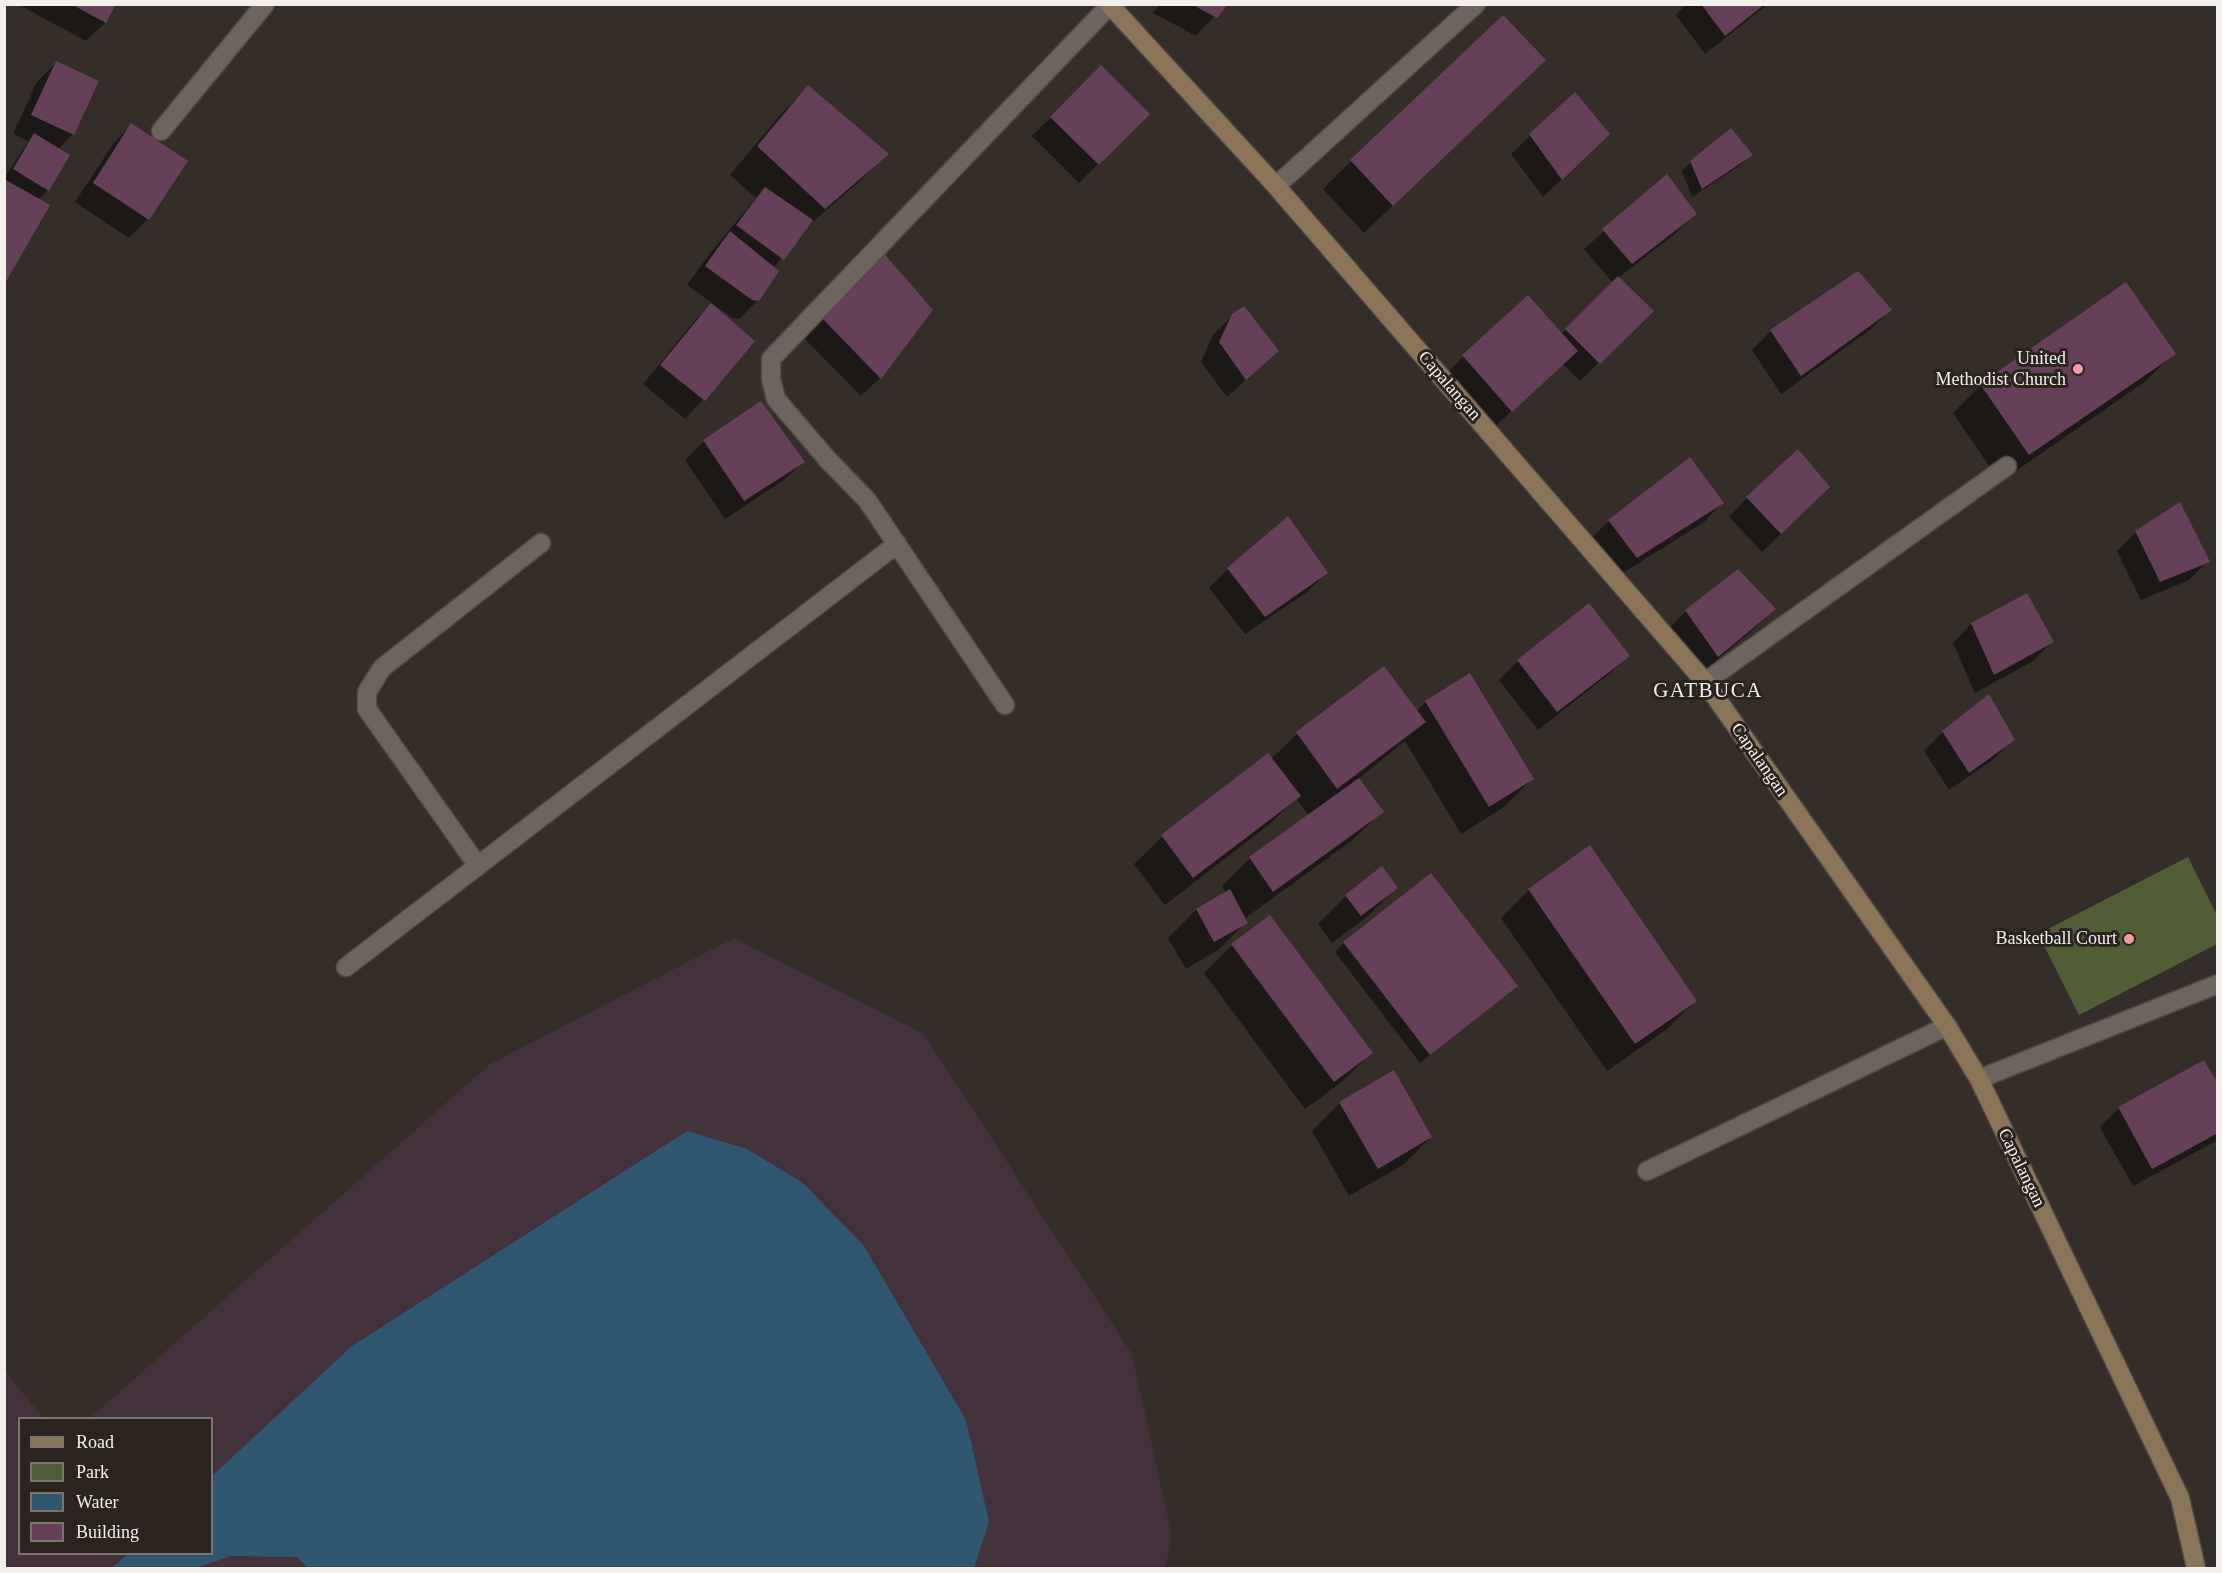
<!DOCTYPE html>
<html>
<head>
<meta charset="utf-8">
<style>
	body { margin:0 }
	#map { position:relative; width:2222px; height:1573px; overflow:hidden; background:#352e28; font-family:Georgia,serif }
	canvas { display:block }
	.frame { position:absolute; inset:0; border:6px solid #f3efeb; pointer-events:none }
	.legend { position:absolute; left:18px; top:1417px; width:195px; height:138px; box-sizing:border-box; background:#2b241e; border:2px solid #7b7570; margin:0; padding:8px 10px; list-style:none; font-size:18px; color:#f3efeb }
	.legend li { display:flex; align-items:center; gap:12px; height:30px }
	.legend b { width:30px; border:2px solid #7b7570 }
</style>
</head>
<body>
<div id="map">
<canvas width="2222" height="1573"></canvas>
<div class="frame"></div>
<ul class="legend">
<li><b style="height:8px;background:#8b7559"></b>Road</li>
<li><b style="height:16px;background:#515d37"></b>Park</li>
<li><b style="height:16px;background:#2f5770"></b>Water</li>
<li><b style="height:16px;background:#654159"></b>Building</li>
</ul>
</div>
<script>
const ctx = document.querySelector('canvas').getContext('2d');
ctx.lineJoin = 'round';
function fill(path, color) { ctx.fillStyle = color; ctx.fill(path, 'evenodd'); }
function strokePath(path, color, width, dash) { ctx.strokeStyle = color; ctx.lineWidth = width; ctx.lineCap = dash ? 'butt' : 'round'; ctx.setLineDash(dash || []); ctx.stroke(path); }
function label(font, color, halo, rows, align = 'center') {
  ctx.font = font + ' Georgia,serif'; ctx.lineWidth = 6; ctx.setLineDash([]); ctx.textBaseline = 'middle'; ctx.strokeStyle = halo; ctx.fillStyle = color; for (const [text, x, y, turn = 0] of rows) {
    ctx.save(); ctx.translate(x, y); ctx.rotate((+turn || 0) * Math.PI / 180); ctx.textAlign = isNaN(turn) ? turn : align; if (halo) ctx.strokeText(text, 0, 0); ctx.fillText(text, 0, 0); ctx.restore();
  }
}
const commercial = new Path2D(`
	M734 938 924 1034 1132 1354 1172 1536 1165 1568H5L4 1369 43 1418H20V1554H212V1418H90L490 1064Z`);
const green = new Path2D(`
	M2188 857 2217 915V944L2079 1015 2038 934Z`);
const water = new Path2D(`
	M687 1131 747 1149 803 1183 864 1246 966 1420 989 1522 974 1568H308L297 1557 231 1556 196 1568H112L128 1554H212V1476L352 1346Z`);
const shadow = new Path2D(`
	M22 4H115L105 23 86 41 21 6Z
	M1160 4H1226L1196 36 1153 13Z
	M1686 4H1768L1705 54 1676 15Z
	M56 63 97 82 73 134 58 149 48 190 38 200 4 282V179L28 141 13 134 37 82Z
	M1101 68 1148 114 1079 183 1032 136Z
	M808 87 887 154 859 182 803 230 774 268 758 300 739 319 733 318 713 304 712 306 753 342 703 400 685 419 643 384 692 324 712 303 687 285 711 252 756 198 730 175 780 115Z
	M1516 88 1364 233 1323 189 1351 161Z
	M1575 94 1590 153 1543 197 1511 154Z
	M131 125 148 219 129 238 75 202 113 144Z
	M1751 155 1742 164 1692 197 1682 171 1691 162Z
	M1666 176 1695 214 1676 233 1618 278 1633 330 1580 381 1563 364 1492 429 1444 375 1528 297 1561 334 1613 283 1584 249Z
	M862 271 880 378 861 396 802 336Z
	M2126 285 2174 353 2146 381 2000 482 1953 413 1981 385Z
	M1890 310 1871 329 1781 394 1752 350 1771 331Z
	M1233 315 1277 351 1227 397 1201 362 1213 335Z
	M704 441 803 462 784 480 725 519 685 460Z
	M1828 487 1762 552 1729 517 1747 498Z
	M1722 503 1704 522 1618 576 1590 539 1609 521Z
	M1288 518 1326 573 1307 592 1245 634 1209 588 1228 569Z
	M2136 532 2208 561 2189 580 2141 600 2117 551Z
	M2027 595 2052 642 2033 661 1975 693 1953 643 1971 624Z
	M1773 609 1755 628 1699 675 1667 630 1686 611Z
	M1628 656 1609 674 1538 730 1499 680 1518 661Z
	M1384 668 1416 711 1426 702 1532 779 1504 807 1461 834 1405 741 1358 779 1382 811 1354 839 1244 919 1246 922 1218 950 1186 969 1168 938 1196 910 1226 893 1222 886 1250 858 1309 816 1296 798 1271 823 1165 905 1134 864 1162 837 1268 755 1271 759 1297 734Z
	M1943 732 2013 740 1994 759 1949 790 1924 751Z
	M1396 888 1368 916 1332 943 1318 924 1346 896Z
	M1529 890 1695 1001 1667 1029 1607 1071 1501 918Z
	M1344 943 1516 986 1420 1063 1335 952Z
	M1232 945 1371 1053 1343 1081 1305 1109 1204 973Z
	M2218 1087V1140L2133 1186 2100 1127 2119 1108Z
	M1340 1103 1431 1137 1403 1165 1349 1196 1312 1131Z`);
const building = new Path2D(`
	M71 4H116L106 23Z
	M1191 4H1228L1217 18Z
	M1701 4H1765L1725 36Z
	M1503 15 1546 60 1393 206 1350 160Z
	M56 61 99 81 74 135 31 115Z
	M1101 65 1150 114 1099 165 1050 117Z
	M808 85 889 154 825 209 757 146Z
	M1575 92 1610 134 1562 180 1529 134Z
	M131 123 188 161 149 220 93 183Z
	M1731 128 1753 155 1702 189 1690 161Z
	M34 133 70 155 49 191 13 169Z
	M1667 174 1697 214 1632 264 1602 229Z
	M4 179 50 205 4 285Z
	M765 187 813 220 784 260 736 225Z
	M730 231 779 271 759 301 752 300 705 266Z
	M881 250 933 310 881 379 820 316Z
	M1858 271 1892 310 1801 376 1770 330Z
	M1618 276 1654 311 1600 364 1565 329Z
	M2126 282 2176 354 2029 455 1980 384Z
	M1528 295 1578 351 1512 412 1462 355Z
	M711 303 755 341 705 401 660 365Z
	M1244 306 1279 351 1246 380 1219 342 1232 314Z
	M761 401 805 462 744 501 703 440Z
	M1798 449 1830 487 1781 534 1746 497Z
	M1690 457 1724 503 1637 558 1608 520Z
	M2180 502 2210 562 2160 582 2135 531Z
	M1288 516 1328 573 1265 617 1227 568Z
	M1738 569 1776 609 1718 657 1685 610Z
	M2027 593 2054 642 1994 675 1971 623Z
	M1589 603 1630 656 1557 712 1517 660Z
	M1384 666 1426 722 1337 789 1296 732Z
	M1470 673 1534 779 1489 807 1425 701Z
	M1989 694 2015 740 1969 773 1942 731Z
	M1268 753 1301 796 1193 878 1161 835Z
	M1359 778 1384 812 1273 892 1249 857Z
	M1590 845 1697 1001 1635 1044 1528 889Z
	M1382 866 1398 888 1361 916 1345 895Z
	M1431 873 1518 986 1430 1055 1343 942Z
	M1230 889 1248 923 1214 942 1196 909Z
	M1270 915 1373 1053 1334 1082 1231 944Z
	M2204 1060 2218 1084V1133L2152 1169 2118 1107Z
	M1394 1070 1432 1137 1378 1169 1339 1102Z`);
const lane = new Path2D(`
	M478 866 367 709V692L382 668 541 543`);
const street = new Path2D(`
	M161 131 265 4
	M1276 186 1476 4
	M1705 682 2007 466
	M1005 705 867 500 828 460 776 399 771 379V359L1110 5
	M346 967 897 544
	M1979 1079 2218 984
	M1647 1171 1947 1026`);
const secondary = new Path2D(`
	M1109 4 1276 186 1705 682 1947 1026 1979 1079 2180 1498 2196 1568`);
const markers = [
	[2078,369,6,"#f49aa6"],
	[2129,939,6,"#f49aa6"]
];
const poiNames = [
	["United",2066,359],
	["Methodist Church",2066,380],
	["Basketball Court",2117,939]
];
const streetNames = [
	["Capalangan",1449,386,49],
	["Capalangan",1759,760,55],
	["Capalangan",2021,1168,64]
];
const quarterNames = [
	["GATBUCA",1708,691]
];
fill(commercial, '#43313b');
fill(green, '#515d37');
fill(water, '#2f5770');
fill(shadow, '#0007');
fill(building, '#654159');
strokePath(lane, '#504a45', 21);
strokePath(street, '#504a45', 21);
strokePath(secondary, '#504a45', 21);
strokePath(lane, '#6c645d', 18);
strokePath(street, '#6c645d', 18);
strokePath(secondary, '#8b7559', 18);
for (const [x, y, r, color] of markers) { const dot = new Path2D(); dot.arc(x, y, r, 0, 2 * Math.PI); ctx.fillStyle = color; ctx.fill(dot); strokePath(dot, '#2b241e', 2); }
label('18px', '#f3efeb', '#2b241e', poiNames, 'right');
label('18px', '#f3efeb', '#2b241e', streetNames);
ctx.letterSpacing = '1.5px';
label('21px', '#f3efeb', '#2b241e', quarterNames);
ctx.letterSpacing = '0px';
</script>
</body>
</html>
